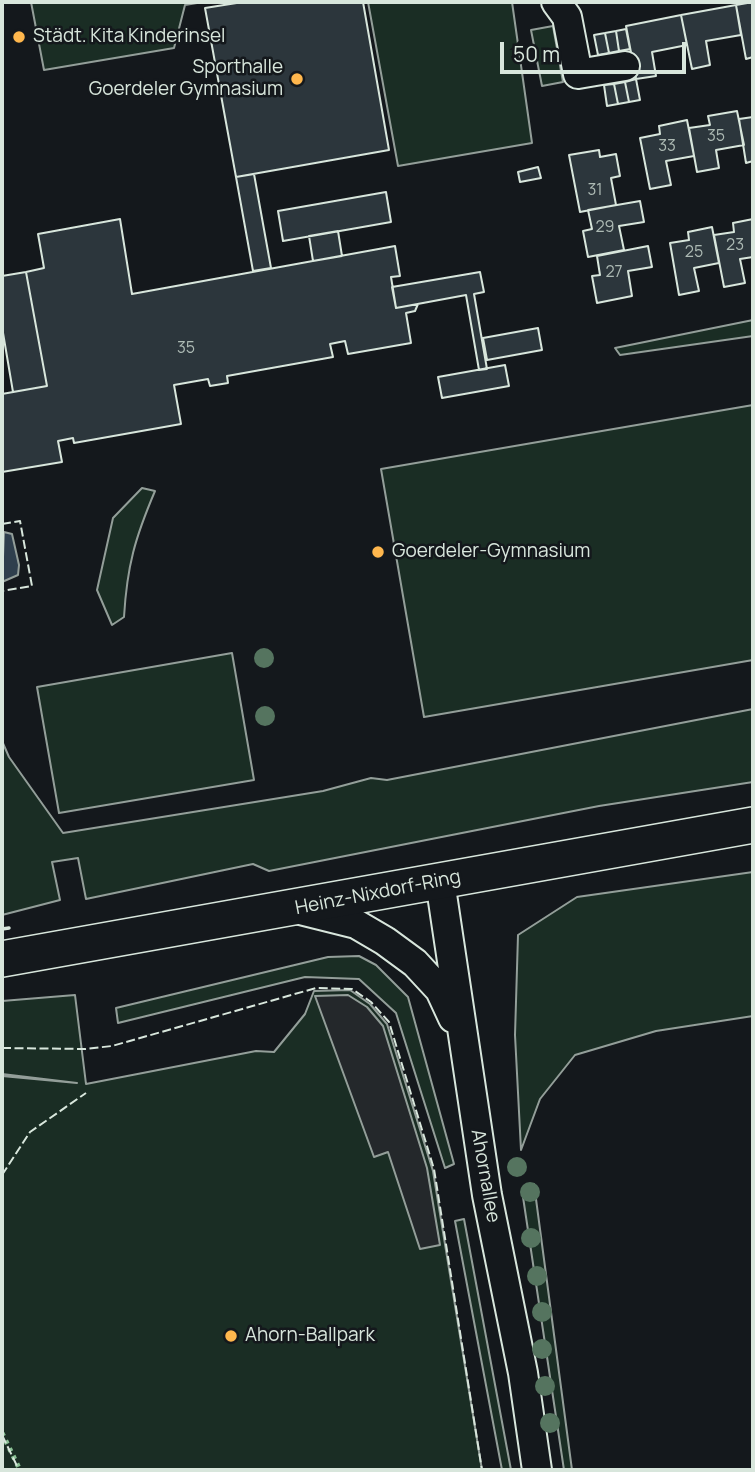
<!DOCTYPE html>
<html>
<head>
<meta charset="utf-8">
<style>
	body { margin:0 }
	#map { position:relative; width:755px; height:1472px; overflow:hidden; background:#14181c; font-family:Manrope,sans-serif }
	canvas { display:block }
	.frame { position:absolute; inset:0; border:4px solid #d8e6dc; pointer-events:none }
	.scale { position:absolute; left:500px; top:42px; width:186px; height:32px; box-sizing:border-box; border:4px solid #d8e6dc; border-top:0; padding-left:9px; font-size:21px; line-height:24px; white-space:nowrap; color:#d8e6dc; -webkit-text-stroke:5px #14181c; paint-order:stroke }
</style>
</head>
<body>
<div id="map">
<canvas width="755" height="1472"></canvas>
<div class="frame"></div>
<div class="scale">50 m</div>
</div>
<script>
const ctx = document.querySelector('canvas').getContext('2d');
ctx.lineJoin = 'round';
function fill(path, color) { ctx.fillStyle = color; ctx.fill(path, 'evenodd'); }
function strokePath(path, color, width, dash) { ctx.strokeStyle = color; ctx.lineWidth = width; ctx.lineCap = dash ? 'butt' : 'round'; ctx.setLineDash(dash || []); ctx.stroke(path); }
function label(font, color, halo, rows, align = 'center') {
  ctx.font = font + ' Manrope,sans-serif'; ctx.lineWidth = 5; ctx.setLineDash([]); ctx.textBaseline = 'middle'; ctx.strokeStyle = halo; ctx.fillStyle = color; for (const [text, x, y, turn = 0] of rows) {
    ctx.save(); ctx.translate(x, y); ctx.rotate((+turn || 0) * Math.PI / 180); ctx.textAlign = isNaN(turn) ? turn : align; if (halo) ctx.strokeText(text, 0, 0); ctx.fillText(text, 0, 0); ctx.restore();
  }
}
const green = new Path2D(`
	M31 2H203L185 5 174 48 44 70Z
	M368 2H512L532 143 398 166Z
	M553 26 563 82 542 86 531 30Z
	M753 320V336L620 355 615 348Z
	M753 405V660L424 717 381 469Z
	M142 488 155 491C135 538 127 566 124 617L112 625 97 590 113 518Z
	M232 653 254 780 59 813 37 687Z
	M753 709V782L599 806 269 871 253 864 86 899 78 858 52 862 60 900 2 915V741L9 757 63 833 323 791 371 778 387 780Z
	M753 872V1016L656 1031 575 1055 540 1099 521 1150 515 1035 518 935 577 897Z
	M359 956 376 965 408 997 454 1164 445 1168 396 1013 359 979 305 977 118 1023 116 1008 328 957Z
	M350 990 370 1004 387 1024 433 1171 482 1470H2V1076L77 1083 2 1074V1001L75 995 86 1084 256 1051 274 1052 305 1014 314 991Z
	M534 1184 572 1470H564L523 1197Z
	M464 1219 511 1470H502L455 1221Z`);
const parking = new Path2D(`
	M348 995 367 1007 383 1026 427 1168 440 1245 420 1249 388 1152 374 1157 315 996Z`);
const water = new Path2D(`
	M4 532 12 534 19 565 18 575 2 582Z`);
const building = new Path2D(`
	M243 2H363L389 150 236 177 205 8Z
	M753 2V57L746 59 736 5Z
	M736 5 741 35 706 41 710 65 692 69 681 15Z
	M681 15 687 45 652 52 656 76 636 79 626 26Z
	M626 29 630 49 619 51 616 31Z
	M616 31 619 51 609 53 605 33Z
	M605 33 609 53 598 55 594 35Z
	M636 79 640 100 629 102 625 82Z
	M625 82 629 102 618 104 614 84Z
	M614 84 618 104 607 106 604 85Z
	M737 111 744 145 716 150 719 168 697 172 689 128 710 125 708 116Z
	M753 117V161L746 163 739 119Z
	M687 120 694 156 666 161 671 185 650 189 640 138 660 134 659 126Z
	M599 150 600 157 616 154 620 176 611 178 616 205 580 212 569 155Z
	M538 167 541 178 520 182 518 172Z
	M254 174 271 268 253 271 236 177Z
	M386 192 391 222 283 241 278 211Z
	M640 201 644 222 619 226 624 250 588 257 583 231 592 229 588 210Z
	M120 219 132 294 395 246 400 276 391 277 396 308 418 304 415 311 406 313 411 343 348 354 345 341 330 344 333 357 227 376 228 383 210 386 208 379 174 385 181 424 74 443 73 438 58 441 62 462 2 472V394L47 386 26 272 44 268 38 234Z
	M753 219V257L740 259 745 283 724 287 714 235 734 232 733 223Z
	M712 227 719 263 694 268 699 291 679 295 670 243 689 240 688 232Z
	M338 231 342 256 313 261 309 236Z
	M648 246 652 267 628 271 632 296 597 303 592 276 600 275 597 256Z
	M26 272 47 386 13 392 2 327V276Z
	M480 272 484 292 474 294 487 369 479 370 466 295 396 308 392 287Z
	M538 328 542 350 487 360 483 338Z
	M505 365 509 386 442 398 438 377Z`);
const minor = new Path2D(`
	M556 2 567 17 578 74 625 66
	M440 881 487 1195 523 1373 537 1470
	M296 909 356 924 385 941 415 963 440 990 453 1018`);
const major = new Path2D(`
	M2 959 753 825`);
const hedge = new Path2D(`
	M2 1433 20 1470`);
const fence = new Path2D(`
	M2 524 20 521 32 586 2 591
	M2 1048 85 1049 112 1046 316 988 352 989 371 1002 389 1022 434 1169 482 1470
	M2 1175 30 1132 86 1093
	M2 1435 19 1470`);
const wall = new Path2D(`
	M2 929 9 928`);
const trees = [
	[264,658],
	[265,716],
	[517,1167],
	[530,1192],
	[531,1238],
	[537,1276],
	[542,1312],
	[542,1349],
	[545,1386],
	[550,1423]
];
const markers = [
	[19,37,7,"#ffb74d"],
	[297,79,7,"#ffb74d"],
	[378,552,7,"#ffb74d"],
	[231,1336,7,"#ffb74d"]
];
const numberNames = [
	["35",716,137],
	["33",667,147],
	["31",595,191],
	["29",605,228],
	["23",735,246],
	["25",694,253],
	["27",614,273],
	["35",186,349]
];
const poiNames = [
	["Städt. Kita Kinderinsel",33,37],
	["Sporthalle",283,68,"right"],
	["Goerdeler Gymnasium",283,90,"right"],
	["Goerdeler-Gymnasium",392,552],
	["Ahorn-Ballpark",245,1336]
];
const streetNames = [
	["Heinz-Nixdorf-Ring",378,893,-11],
	["Ahornallee",485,1176,80]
];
fill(green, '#1a2d24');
strokePath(green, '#939e99', 2);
fill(parking, '#24282b');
strokePath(parking, '#939e99', 2);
fill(water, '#2f3f4d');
strokePath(water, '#939e99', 2);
fill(building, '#2c363c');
strokePath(building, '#d8e6dc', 2);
strokePath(minor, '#d8e6dc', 32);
strokePath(major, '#d8e6dc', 38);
strokePath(minor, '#14181c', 28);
strokePath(major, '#14181c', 35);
strokePath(hedge, '#8ac095', 5, [3.5, 5]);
strokePath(fence, '#d8e6dc', 2, [9, 3.5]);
strokePath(wall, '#d8e6dc', 3.5);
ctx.fillStyle = '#55745f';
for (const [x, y] of trees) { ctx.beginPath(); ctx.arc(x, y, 10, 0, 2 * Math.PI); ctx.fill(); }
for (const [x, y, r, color] of markers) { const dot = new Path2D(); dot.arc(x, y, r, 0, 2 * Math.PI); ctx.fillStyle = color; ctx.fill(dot); strokePath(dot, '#14181c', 2.5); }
label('16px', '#adbab4', null, numberNames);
label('19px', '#d8e6dc', '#14181c', poiNames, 'left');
label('19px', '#d8e6dc', '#14181c', streetNames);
</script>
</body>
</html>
